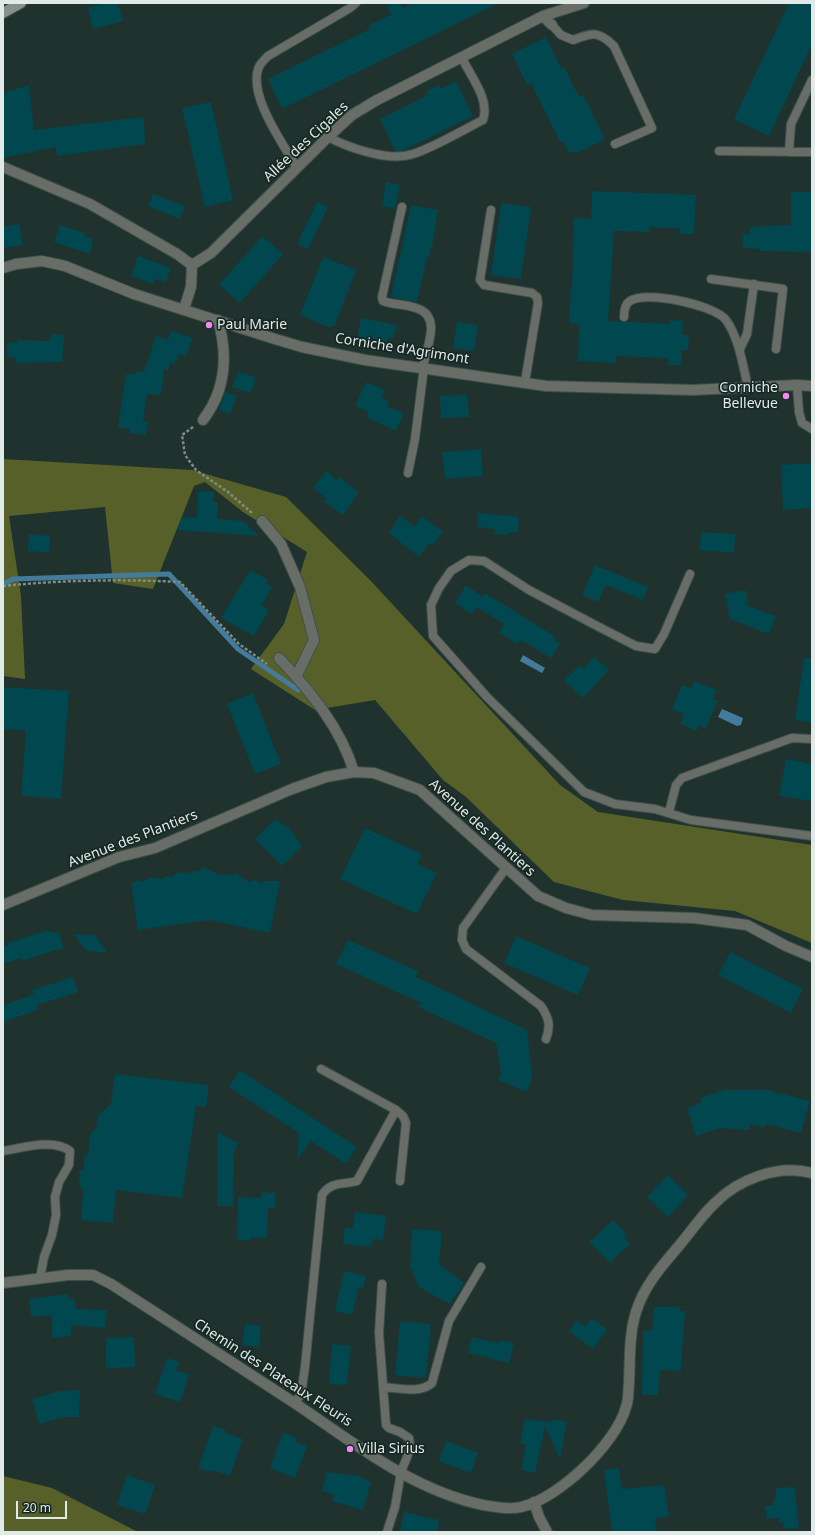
<!DOCTYPE html>
<html>
<head>
<meta charset="utf-8">
<style>
	body { margin:0 }
	#map { position:relative; width:815px; height:1535px; overflow:hidden; background:#20322d; font-family:"Noto Sans",sans-serif }
	canvas { display:block }
	.frame { position:absolute; inset:0; border:4px solid #e0ebe8; pointer-events:none }
	.scale { position:absolute; left:16px; top:1501px; width:51px; height:18px; box-sizing:border-box; border:2px solid #e0ebe8; border-top:0; padding-left:5px; font-size:12px; line-height:14px; white-space:nowrap; color:#e0ebe8; -webkit-text-stroke:3px #172824; paint-order:stroke }
</style>
</head>
<body>
<div id="map">
<canvas width="815" height="1535"></canvas>
<div class="frame"></div>
<div class="scale">20 m</div>
</div>
<script>
const ctx = document.querySelector('canvas').getContext('2d');
ctx.lineJoin = 'round';
function fill(path, color) { ctx.fillStyle = color; ctx.fill(path, 'evenodd'); }
function strokePath(path, color, width, dash) { ctx.strokeStyle = color; ctx.lineWidth = width; ctx.lineCap = dash ? 'butt' : 'round'; ctx.setLineDash(dash || []); ctx.stroke(path); }
function label(font, color, halo, rows, align = 'center') {
  ctx.font = font + ' "Noto Sans",sans-serif'; ctx.lineWidth = 3.5; ctx.setLineDash([]); ctx.textBaseline = 'middle'; ctx.strokeStyle = halo; ctx.fillStyle = color; for (const [text, x, y, turn = 0] of rows) {
    ctx.save(); ctx.translate(x, y); ctx.rotate((+turn || 0) * Math.PI / 180); ctx.textAlign = isNaN(turn) ? turn : align; if (halo) ctx.strokeText(text, 0, 0); ctx.fillText(text, 0, 0); ctx.restore();
  }
}
const forest = new Path2D(`
	M3 459 192 470 286 497 369 579 560 785 598 812 812 845V943L735 911 623 900 554 882 466 797 443 780 375 700 315 710 251 669 284 624 307 552 243 512 205 482 194 486 153 589 113 583 105 507 9 516 21 596 25 679 3 676Z
	M3 1476 52 1488 138 1532H3Z`);
const water = new Path2D(`
	M523 655 545 668 542 673 520 661Z
	M722 709 743 718 741 725 737 726 718 717Z`);
const stream = new Path2D(`
	M3 584 13 579 169 574 238 649 298 690`);
const building = new Path2D(`
	M106 3H118L123 21 93 29 88 8Z
	M394 3H401L403 8 414 3H499L282 109 268 79 370 29 369 25 391 15 387 6Z
	M789 3H812V44L769 136 734 119Z
	M546 37 561 68 564 67 579 97 583 95 605 139 575 154 574 151 569 153 563 141 560 142 531 83 527 85 512 54Z
	M456 81 473 116 402 151H395L380 119 428 95 426 91 439 85 441 89Z
	M29 85 34 130 144 117 145 144 57 156 56 147 3 158V93Z
	M211 102 233 200 205 207 182 108Z
	M386 182 400 185 395 209 382 206Z
	M592 191 696 195 694 234H679L680 228H666L650 227 649 232 614 231 608 321 669 324V320L683 321 682 335H689L688 350H682L681 365H668V358L616 356V363L578 361 579 324 569 323 571 286H572L574 218 591 219Z
	M791 192H812V252L760 251V249L743 248 742 234H750V227L791 225Z
	M153 194 185 206 180 219 148 206Z
	M317 202 328 207 308 249 297 244Z
	M501 203 531 207 521 279 491 275Z
	M411 205 438 210 433 242 429 257H427L417 302 391 297Z
	M19 224 23 245 3 248V227Z
	M60 225 85 233 84 236 93 239 90 254 54 242Z
	M262 236 283 254 240 303 219 285Z
	M138 256 171 268 166 282 155 279 153 284 131 276Z
	M323 257 356 270 334 327 331 326 330 328 300 315Z
	M361 318 397 325 393 338H388L386 345 357 339Z
	M457 322 478 325 474 351 453 348Z
	M171 331 193 338 186 357 179 354 175 364 170 363 168 371 164 369 161 395 147 394 143 421 148 422 146 435 130 433V429L118 427 126 374H135L136 371 144 372 156 336 168 340Z
	M51 334 64 335 62 362 16 363V358L7 357V342L17 343V340L50 341Z
	M238 372 256 377 251 393 232 387Z
	M366 382 385 390 381 397 389 401 387 406 404 413 396 431 366 417 369 412 355 406Z
	M225 392 237 396 230 414 219 410Z
	M467 395 469 417 441 418 440 396Z
	M481 449 483 476 445 479 442 452Z
	M812 463V508L783 510 781 465Z
	M326 471 337 480 339 477 359 492 343 515 323 501 326 498 313 488Z
	M198 491 214 492 213 502 218 503 217 519 243 521 259 536 177 530 182 517 197 518Z
	M478 513 519 517 518 533 509 532V535L494 534 495 529 477 527Z
	M400 515 414 527 422 516 443 532 433 545 430 543 419 557 389 533Z
	M701 532 735 534 734 553 700 550Z
	M29 534 50 536 49 552 28 551Z
	M595 565 648 587 643 600 606 585 598 602 582 595Z
	M250 570 268 580 266 584 272 587 262 605 269 610 254 636 221 618Z
	M466 585 483 597 485 593 556 637 554 640 560 644 551 658 521 640 518 644 499 633 504 624 477 607 472 614 455 603Z
	M746 590 748 606 776 616 769 634 730 619 725 594Z
	M594 657 609 670 583 698 564 681 579 665 583 669Z
	M804 658H812V723L795 720Z
	M694 681 717 690 713 699 718 701 706 728 699 725 697 731 680 724 684 714 672 709 682 685 691 688Z
	M3 687 69 691 61 799 21 796 26 730 3 729Z
	M253 693 281 764 255 774 227 704Z
	M786 759 812 764V801L779 796Z
	M275 819 291 830 302 846 282 866 255 839Z
	M365 828 422 854 417 864 437 873 417 914 340 879Z
	M204 867 219 875 225 874 229 876 237 874 249 882 255 880 261 883 265 881H280L270 933 209 920 138 930 131 884 137 880 143 882 151 877 162 879 167 876 172 877 178 872 187 874 195 871H200Z
	M49 930 50 932 59 933 64 949H59L22 961 21 958 3 964V947L8 946 7 943Z
	M73 934 95 935 108 953 87 951Z
	M516 936 590 968 578 995 504 963Z
	M348 940 418 971 416 977 527 1030 532 1077 527 1092 498 1080 501 1073 496 1043 418 1007 421 1003 336 964Z
	M730 952 803 989 791 1013 718 975Z
	M73 977 78 992 37 1005 38 1010 3 1022V1005L33 995 32 990Z
	M240 1070 357 1147 346 1164 311 1141 297 1160 299 1133 229 1087Z
	M115 1074 209 1085 206 1107 196 1106 182 1198 116 1190 113 1223 81 1220 83 1191 79 1184 80 1170 83 1171 85 1155H88L90 1135 96 1128 98 1115 111 1104Z
	M763 1089 810 1101 801 1133 766 1124 764 1128 750 1124V1130L720 1128 696 1136 687 1108 701 1103 700 1098 725 1090H763Z
	M218 1132 238 1143 234 1153 233 1206H217Z
	M668 1175 688 1195 668 1217 647 1197Z
	M262 1192 276 1193 275 1208H268L267 1238 251 1237V1241L237 1240 238 1197 261 1198Z
	M355 1212 386 1216 383 1240 372 1239 371 1247 343 1244 345 1227 353 1228Z
	M613 1220 627 1234 624 1237 630 1244 610 1263 589 1242Z
	M412 1229 442 1231 439 1265 464 1283 449 1304 419 1287 410 1266Z
	M344 1271 366 1276 363 1288 359 1287 352 1315 335 1311Z
	M68 1294 69 1300 75 1299 76 1309 107 1310 105 1328 71 1325V1336L52 1338V1315L31 1317 29 1299Z
	M654 1307H681L680 1311H685L681 1371 660 1370 658 1395H642L643 1331H652Z
	M592 1318 607 1330 593 1349 569 1331 577 1320 585 1327Z
	M400 1321 431 1324 426 1378 395 1375Z
	M245 1324 261 1326 259 1347 242 1345Z
	M134 1337 135 1367 106 1368V1338Z
	M472 1337 499 1343 500 1340 514 1343 509 1363 468 1353Z
	M332 1344 351 1346 347 1385 329 1384Z
	M167 1358 179 1362 176 1371 189 1374 180 1402 155 1394Z
	M80 1390 79 1417H65L39 1424 32 1399 60 1391Z
	M525 1419 551 1422 552 1419 567 1422 560 1459 545 1426 535 1473 521 1470 526 1444 520 1443Z
	M213 1426 226 1430 225 1433 243 1439 230 1476 212 1470 211 1472 198 1468Z
	M283 1432 297 1438 296 1442 307 1446 295 1478 270 1468Z
	M446 1441 478 1453 471 1473 439 1461Z
	M619 1468 622 1489 664 1485 669 1516 655 1519 657 1532H612L604 1470Z
	M327 1472 360 1476 371 1483 363 1510 332 1501 334 1494 322 1491Z
	M127 1475 155 1485 145 1514 117 1505Z
	M795 1487 799 1528 784 1529 783 1522 779 1523V1518L767 1519 765 1506 773 1505V1499H776V1488Z
	M404 1512 439 1520 437 1532H400Z`);
const path = new Path2D(`
	M193 427 182 435 185 455 196 470 228 492 252 513
	M3 586C62 580 120 579 180 582L239 644 267 664`);
const lane = new Path2D(`
	M552 25 561 35 573 40C592 33 598 30 614 46L652 128 615 144
	M328 137C349 148 389 162 413 154 435 147 461 131 483 120 490 99 471 77 462 58
	M719 151 812 152
	M789 152 791 124 812 80
	M297 168C284 145 245 92 260 65 262 62 265 59 268 56L350 8 356 3
	M402 207 382 297 383 301C394 305 405 304 416 308 443 316 426 348 423 367
	M491 210 480 280 484 285 532 293 537 297 538 303 525 382
	M711 279 783 289 776 349
	M624 317C624 311 625 304 630 301 645 290 715 305 726 320 739 338 743 366 748 387
	M740 349 747 334 754 284
	M797 385 799 412 802 423 812 429
	M408 473 415 439 424 367
	M690 574 664 634 655 649 636 646 599 627 529 590 484 561 469 560 451 571 439 588 431 605 433 636 487 697 584 792 615 804 655 809 691 820 812 836
	M669 812 676 785 682 778 792 738 812 739
	M506 868 463 928 462 940 466 949 541 1006C549 1018 551 1026 546 1039
	M321 1069 396 1110 403 1116 406 1123 400 1181
	M3 1151C23 1148 52 1138 70 1151L69 1165 59 1182 55 1197 56 1215 52 1235 44 1257 40 1278
	M382 1284 379 1333 386 1425 389 1428 400 1432 409 1438 410 1444 409 1452 401 1472 395 1507 387 1532
	M383 1387C399 1388 420 1394 432 1383L449 1321 481 1267
	M294 1403 301 1395 305 1367 322 1195C331 1181 343 1185 357 1181L396 1110`);
const street = new Path2D(`
	M543 16 552 25
	M3 167 90 204 177 254 192 265
	M192 265 211 253 328 137 352 115 377 100 543 16 584 3
	M3 268 16 264 42 261 65 266 134 294 275 339 302 347 365 360 546 386 693 390 797 385 812 386
	M184 309 191 287 192 265
	M203 420C226 390 228 355 218 320
	M262 521 281 544 300 587 314 640 296 677
	M279 658C310 691 341 728 354 772
	M3 905 119 857 155 848 292 789 326 777 354 772 374 773 420 790 538 896 566 908 592 915 694 918 747 925 786 946 812 957
	M3 1283 68 1275H93L111 1284C172 1323 233 1363 293 1402 353 1442 411 1490 483 1505 494 1507 510 1510 521 1507 558 1499 616 1444 626 1407 629 1400 628 1391 629 1383 630 1360 629 1334 636 1312 644 1286 661 1267 678 1247 690 1233 701 1216 715 1203 739 1179 778 1164 812 1173
	M534 1502 539 1517 547 1532`);
const secondary = new Path2D(`
	M3 13 21 3`);
const markers = [
	[209,325,4,"#f489f1"],
	[786,396,4,"#f489f1"],
	[350,1449,4,"#f489f1"]
];
const streetNames = [
	["Allée des Cigales",306,142,-43],
	["Corniche d'Agrimont",402,349,9],
	["Avenue des Plantiers",482,828,42],
	["Avenue des Plantiers",133,839,-21],
	["Chemin des Plateaux Fleuris",273,1373,33]
];
const poiNames = [
	["Paul Marie",217,325],
	["Corniche",778,388,"right"],
	["Bellevue",778,404,"right"],
	["Villa Sirius",358,1449]
];
fill(forest, '#576029');
fill(water, '#447b9d');
strokePath(stream, '#447b9d', 5);
fill(building, '#00474f');
strokePath(lane, '#3f504b', 10);
strokePath(street, '#3f504b', 12);
strokePath(secondary, '#3f504b', 12);
strokePath(path, '#7e8c88', 2.5, [3, 2]);
strokePath(lane, '#686d68', 8);
strokePath(street, '#686d68', 10);
strokePath(secondary, '#889189', 10);
for (const [x, y, r, color] of markers) { const dot = new Path2D(); dot.arc(x, y, r, 0, 2 * Math.PI); ctx.fillStyle = color; ctx.fill(dot); strokePath(dot, '#172824', 1.5); }
label('14px', '#e0ebe8', '#172824', streetNames);
label('14px', '#e0ebe8', '#172824', poiNames, 'left');
</script>
</body>
</html>
